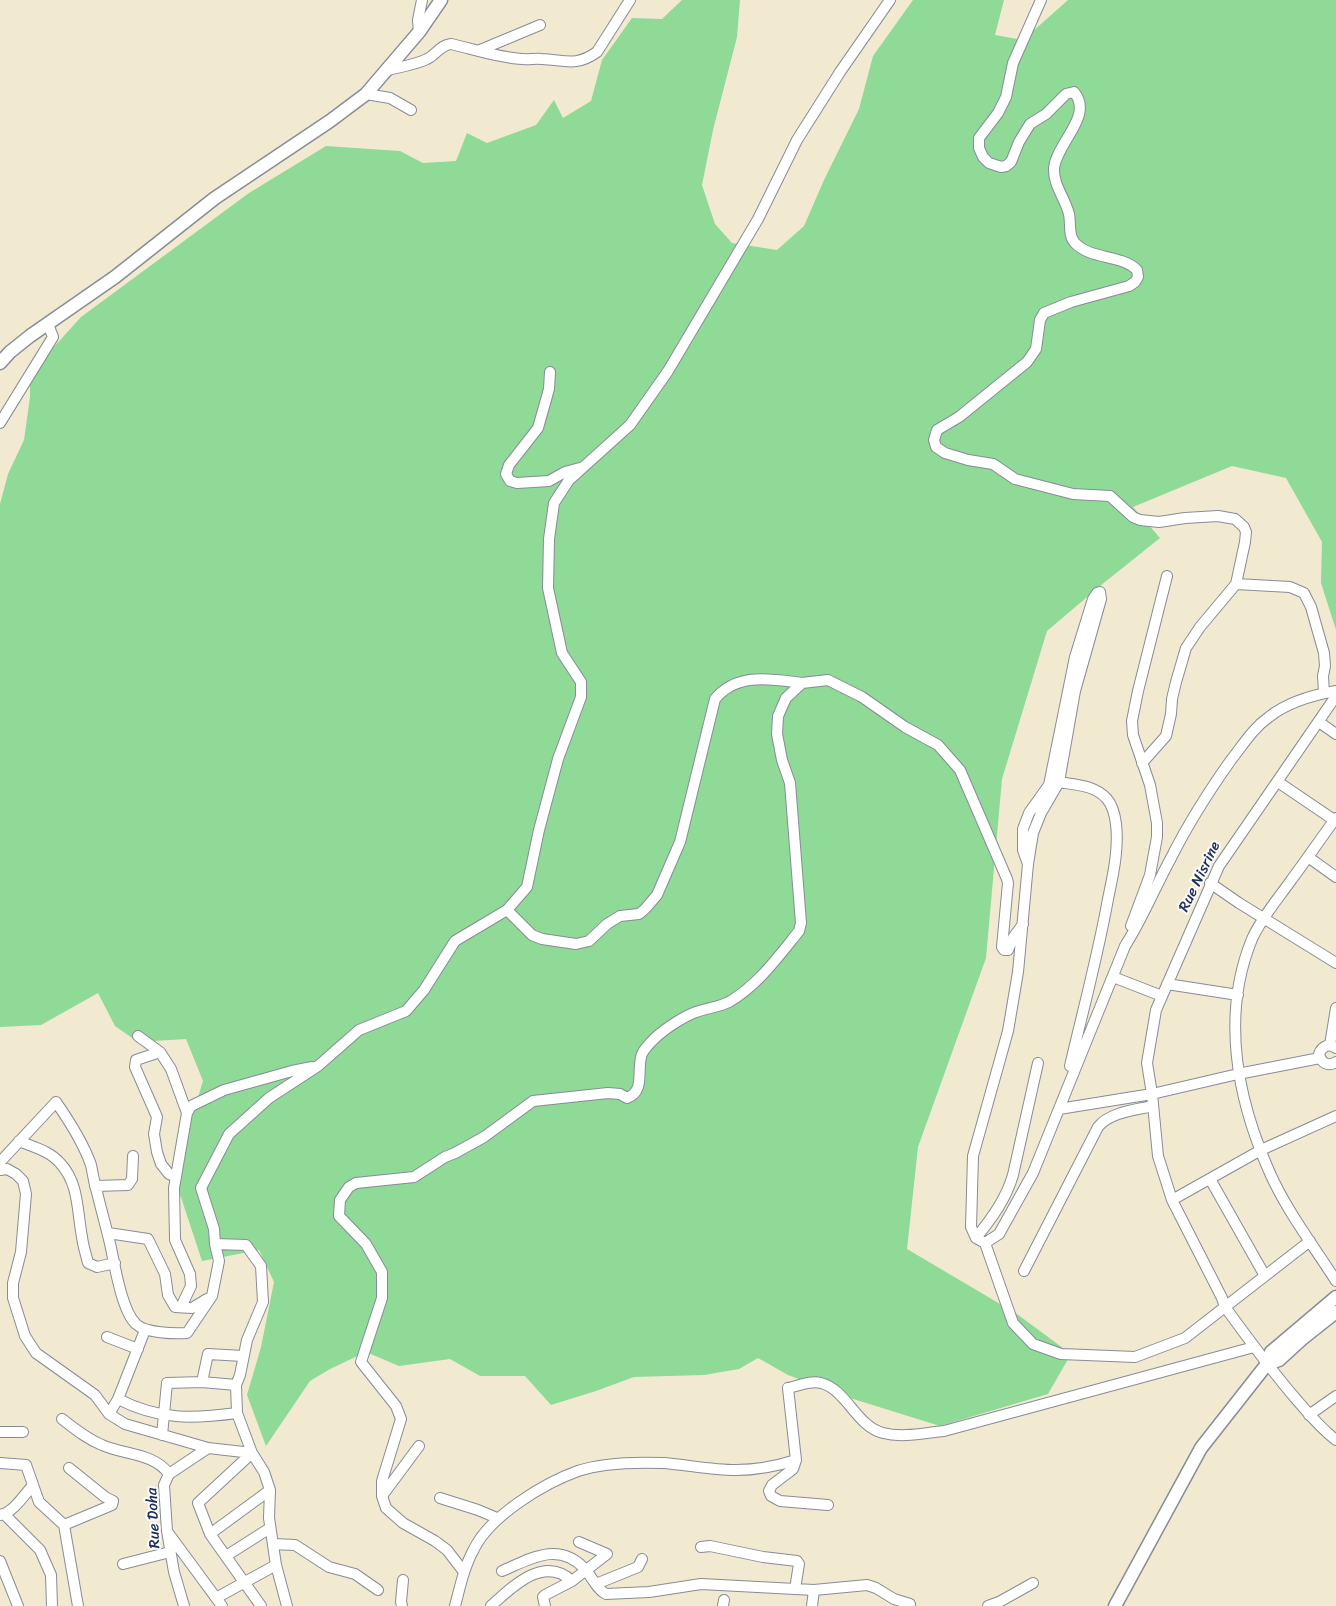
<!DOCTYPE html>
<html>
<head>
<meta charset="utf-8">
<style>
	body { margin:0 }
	canvas { display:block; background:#f2e9d1 }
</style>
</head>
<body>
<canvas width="1336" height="1606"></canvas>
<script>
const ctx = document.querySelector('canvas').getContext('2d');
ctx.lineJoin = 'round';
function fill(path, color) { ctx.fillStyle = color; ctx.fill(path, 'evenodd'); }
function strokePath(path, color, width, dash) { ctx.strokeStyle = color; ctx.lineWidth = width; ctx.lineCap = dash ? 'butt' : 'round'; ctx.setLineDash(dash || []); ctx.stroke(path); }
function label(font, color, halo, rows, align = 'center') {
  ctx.font = font + ' Sriracha,sans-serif'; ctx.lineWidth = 4; ctx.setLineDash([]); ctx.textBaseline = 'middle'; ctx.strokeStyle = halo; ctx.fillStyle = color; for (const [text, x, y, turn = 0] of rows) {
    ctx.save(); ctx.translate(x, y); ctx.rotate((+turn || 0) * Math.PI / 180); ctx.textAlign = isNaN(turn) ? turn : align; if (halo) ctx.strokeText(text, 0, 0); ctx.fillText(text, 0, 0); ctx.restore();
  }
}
const green = new Path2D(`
	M682 0H740L737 37 713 130 702 185 715 224 732 243 777 250 804 226 824 180 859 109 873 56 913 0H1004L995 35 1023 40 1068 0H1336V630L1321 583 1322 542 1286 478 1232 466 1133 507 1160 538 1100 586 1047 631 1002 779 986 958 918 1147 907 1249 1017 1314 1071 1354 1048 1394 940 1426 850 1398 788 1375 758 1358 739 1369 704 1375 634 1377 596 1391 551 1405 525 1376H480L450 1359 399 1366 366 1352 330 1369 310 1381 266 1446 247 1395 261 1347 274 1282 259 1250 202 1261 174 1176 203 1081 186 1039 138 1042 115 1026 98 993 41 1025 0 1027V504L8 474 24 440 30 397V384L53 348 81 317 249 193 326 146 400 151 423 163 456 161 467 133 487 143 536 125 554 100 563 118 591 101 602 60 632 18 662 19Z`);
const minor = new Path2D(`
	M1041 0 1013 63 1006 97 998 113 979 138V148L983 157 989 163 1001 167 1006 166 1011 162 1019 142 1030 124 1046 114 1066 94 1074 92C1094 116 1057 142 1054 168 1053 185 1065 198 1069 214 1071 224 1068 236 1075 243 1091 260 1121 254 1137 270L1138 277 1135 282 1129 286 1071 302 1044 313 1040 320 1036 349 1027 362 959 417 937 430 934 440 936 447 945 453 968 460 993 464 1015 479 1073 494 1110 496 1133 517 1140 520 1159 522 1185 518 1218 516 1235 519 1244 527 1246 532 1245 542 1236 584 1200 627 1186 648 1176 682 1172 699 1171 714 1166 736 1142 763
	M419 32 418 20 422 0
	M480 50 540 25
	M387 70C400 67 415 65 427 59 436 55 440 45 451 44 473 49 500 58 523 59 529 60 535 58 542 59 565 60 576 67 597 52L630 0
	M366 94 390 98 411 110
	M550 372 549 389 538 428 509 465 506 474 510 481 517 483 549 481 565 472 580 468
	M0 423 53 337 48 324
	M1236 584 1290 587 1304 593 1311 607 1324 653 1325 666 1323 676 1324 693
	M1336 696 1219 866 1156 1010 1147 1063 1152 1094 1158 1156 1172 1200 1222 1298 1225 1307C1248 1338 1270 1369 1296 1399 1308 1413 1320 1428 1336 1440
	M1319 722 1336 734
	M1059 782C1076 785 1095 785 1107 799 1113 806 1115 816 1116 824 1119 849 1113 875 1108 899 1098 955 1083 1010 1070 1066
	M1278 782 1334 820
	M1336 818C1321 838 1307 859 1292 879 1278 899 1262 917 1252 939 1221 1015 1237 1098 1269 1171 1286 1210 1313 1245 1336 1281
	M1308 857 1336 877
	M1028 864 1023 850V829L1029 813 1049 785 1075 657 1093 599 1097 593 1100 592 1101 599 1075 691 1059 782 1041 813 1033 833 1028 864 1018 972 1008 1031 973 1156 971 1227 976 1238 985 1243 1013 1323 1033 1344 1061 1354 1135 1357 1185 1338 1310 1241
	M1210 883 1239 903 1336 963
	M507 910 532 935 542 939 576 944 589 941 607 924 620 916 639 914 645 909 657 895 680 842 715 699C737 672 771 679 802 683
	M1131 926 1150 875 1157 837V823L1150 785 1133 735 1132 721 1138 691 1167 576
	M1113 977 1162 996
	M1167 984 1238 995
	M138 1036 160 1052 171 1069 187 1113
	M1330 1045 1336 1008
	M1336 1048C1329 1043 1322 1046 1319 1054 1321 1063 1328 1067 1336 1062
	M160 1052 136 1060 135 1067 157 1117 154 1134 157 1152 161 1164 169 1174 176 1177
	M1059 1109 1152 1094 1238 1074 1320 1058
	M19 1141C33 1147 50 1151 60 1163 79 1183 77 1211 82 1237 83 1246 86 1254 88 1263L97 1267 115 1263
	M0 1162 56 1102C70 1122 83 1142 91 1165 93 1174 94 1183 97 1192 101 1210 107 1229 111 1248 115 1267 122 1311 136 1324 145 1333 175 1334 187 1333L212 1296 219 1261 215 1244 214 1229 201 1188 229 1134 269 1098 318 1066 359 1030 406 1011 424 990 455 941 507 910 527 887 539 830 558 759 581 697V682L562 653 548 588 549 539 554 503 569 480 630 425 668 371 758 219 797 140 840 72 890 0
	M0 1170 7 1169 16 1174 23 1181 26 1194 21 1252 13 1283V1298L25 1336 36 1353 95 1395 109 1414 125 1424 208 1448 252 1453
	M1210 1179 1265 1276
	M95 1186 128 1185 132 1179 133 1156
	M1172 1200 1261 1150 1336 1116
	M108 1233 148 1239 165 1274 168 1295 175 1307 192 1308 207 1299
	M976 1238C992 1218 1006 1199 1013 1175L1038 1063
	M985 1243 999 1234 1033 1173 1125 946C1143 918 1155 887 1171 858 1188 824 1209 791 1231 760 1243 745 1253 728 1269 717 1288 702 1313 695 1336 691
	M215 1244 246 1245 261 1266 263 1302 247 1340 240 1375 236 1385 237 1413 252 1453 264 1472 270 1490 269 1518 276 1565 287 1606
	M1024 1271 1098 1127C1110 1112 1135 1110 1153 1106
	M181 1307 191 1286 190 1274 175 1240 174 1188 187 1113 191 1106 224 1090 292 1071 312 1067
	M107 1337 138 1349
	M202 1382 208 1354 243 1356
	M118 1399C159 1420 192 1419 237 1413
	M109 1414 118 1399 145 1330
	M1309 1415 1336 1396
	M62 1419C75 1429 87 1439 102 1445 125 1455 154 1453 169 1474
	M0 1432H23
	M162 1435 167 1383 202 1382 236 1385
	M252 1453 198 1503 210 1534 261 1606
	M796 1460 793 1469 772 1485 769 1491 771 1496 780 1501 828 1505
	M0 1463 26 1465 39 1502 64 1525 78 1606
	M382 1496 419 1446
	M440 1498 478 1510 497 1518
	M4 1514 40 1550 51 1575 52 1606
	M0 1515C14 1512 24 1495 33 1485
	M64 1525 112 1505 113 1501 105 1497 69 1468
	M169 1534 222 1606
	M210 1534 270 1490
	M273 1544 295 1545 329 1567 355 1574 378 1590
	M701 1547 710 1546 763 1557 797 1561 799 1564 795 1589
	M226 1556 270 1528
	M0 1561 18 1606
	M123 1564 170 1552
	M502 1571C530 1559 558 1541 584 1568 592 1576 596 1589 606 1594L649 1592 701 1584 814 1590 867 1585 876 1588 894 1599 910 1604
	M464 1572 447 1550 435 1541 403 1523 386 1508 382 1496V1481L401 1419 396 1406 361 1362 382 1298V1272L366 1244 339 1216 340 1200 349 1187 356 1183 414 1177 445 1157 455 1153 484 1137 533 1101 608 1093 620 1094 627 1098C646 1091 636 1069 642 1054 644 1049 650 1043 654 1039 663 1030 684 1016 696 1012 707 1008 719 1007 729 1002 758 985 778 957 799 931L801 923 790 783 782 760 777 734 778 716 786 698 802 683 828 680 862 697 905 727 938 745 960 770 1007 879 1008 883 1002 947 1004 950H1008L1013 938 1023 924
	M596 1584 638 1567 642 1559
	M216 1598 276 1565
	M184 1606 174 1572 167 1531 164 1485 169 1474 208 1448
	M402 1606 401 1602 403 1580
	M455 1606C460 1587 464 1567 474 1549 490 1516 544 1483 578 1471 604 1462 637 1462 664 1463 688 1465 712 1470 736 1470 756 1470 777 1466 796 1460L788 1388C798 1386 811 1380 821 1383 846 1389 857 1427 883 1433 902 1438 924 1433 944 1431L1254 1347
	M491 1606C513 1586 544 1555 572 1581
	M545 1606 543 1597 545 1595 572 1581 607 1554 579 1542
	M723 1606 724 1600
	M812 1606 814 1590
	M988 1606 999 1602 1033 1583`);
const tertiary = new Path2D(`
	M0 363 10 352 30 336 115 277 215 198 330 121 366 94 419 32 441 0
	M1267 1364 1279 1360 1302 1339 1336 1312
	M1115 1606 1201 1448 1267 1364 1271 1352 1336 1297`);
const streetNames = [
	["Rue Nisrine",1200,877,-64],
	["Rue Doha",154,1518,-93]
];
fill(green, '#8fda97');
strokePath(minor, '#868c98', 12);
strokePath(tertiary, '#868c98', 15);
strokePath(minor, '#fff', 10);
strokePath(tertiary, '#fff', 12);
label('15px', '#1b2f5e', '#fdfcf7', streetNames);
</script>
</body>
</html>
